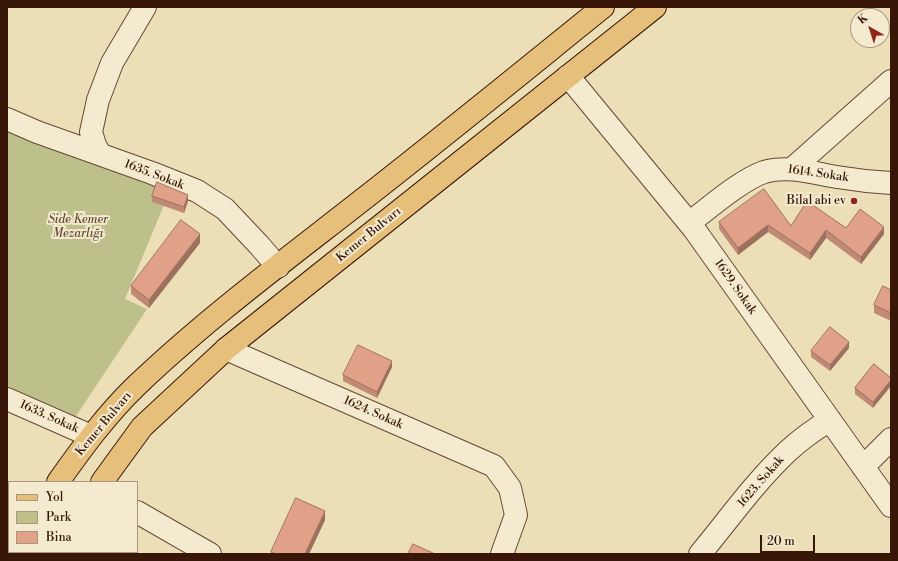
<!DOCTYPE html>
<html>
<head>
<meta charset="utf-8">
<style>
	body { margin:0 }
	#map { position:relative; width:898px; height:561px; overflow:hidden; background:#ecdeb6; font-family:"Libre Bodoni",serif }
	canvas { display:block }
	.frame { position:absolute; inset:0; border:8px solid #381708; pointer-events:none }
	.legend { position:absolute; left:8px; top:481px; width:130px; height:72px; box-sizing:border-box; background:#f3ead0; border:1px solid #a89680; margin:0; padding:5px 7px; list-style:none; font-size:12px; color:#381708 }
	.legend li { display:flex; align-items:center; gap:8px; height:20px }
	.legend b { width:20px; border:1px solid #a89680 }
	.north { position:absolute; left:850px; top:8px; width:40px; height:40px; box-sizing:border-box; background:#f3ead0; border:1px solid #a89680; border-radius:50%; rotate:321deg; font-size:11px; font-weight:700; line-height:16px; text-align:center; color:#381708 }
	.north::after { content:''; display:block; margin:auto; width:14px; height:18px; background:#8f2418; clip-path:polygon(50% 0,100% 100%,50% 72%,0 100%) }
	.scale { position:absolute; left:760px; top:535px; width:55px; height:18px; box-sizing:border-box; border:2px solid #381708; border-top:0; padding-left:5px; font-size:12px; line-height:14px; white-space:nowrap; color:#381708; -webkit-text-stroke:3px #f3ead0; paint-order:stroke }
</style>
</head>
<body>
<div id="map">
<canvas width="898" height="561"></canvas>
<div class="frame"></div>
<ul class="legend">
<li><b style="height:5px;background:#e6bf7b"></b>Yol</li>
<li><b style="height:11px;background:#bdc08a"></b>Park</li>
<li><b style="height:11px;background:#e0a188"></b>Bina</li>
</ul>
<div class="north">K</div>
<div class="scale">20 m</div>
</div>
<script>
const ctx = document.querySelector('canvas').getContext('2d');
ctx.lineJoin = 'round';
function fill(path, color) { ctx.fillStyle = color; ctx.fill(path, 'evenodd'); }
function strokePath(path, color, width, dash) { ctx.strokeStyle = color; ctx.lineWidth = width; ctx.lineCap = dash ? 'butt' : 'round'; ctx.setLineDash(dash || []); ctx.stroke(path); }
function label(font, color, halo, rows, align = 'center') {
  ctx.font = font + ' "Libre Bodoni",serif'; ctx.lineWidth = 4; ctx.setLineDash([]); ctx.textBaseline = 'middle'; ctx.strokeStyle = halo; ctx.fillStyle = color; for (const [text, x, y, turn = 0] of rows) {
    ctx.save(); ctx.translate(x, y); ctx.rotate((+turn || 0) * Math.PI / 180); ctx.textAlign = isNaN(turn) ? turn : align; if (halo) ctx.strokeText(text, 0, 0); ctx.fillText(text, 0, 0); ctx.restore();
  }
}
const green = new Path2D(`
	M7 120 171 188 125 299 147 309 76 416 7 386Z`);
const minor = new Path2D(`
	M568 76 694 229 891 506
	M7 119 37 132 152 173 197 191 225 209 259 245 278 267
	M100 154 95 145 91 132 98 100 112 63 145 7
	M792 169 891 81
	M689 223C709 208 741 180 764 172 788 165 813 173 837 177 855 180 873 182 891 183
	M226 349 494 466 510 488 516 515 502 554
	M7 399 91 436
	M863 467 891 439
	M137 512 210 554
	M700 554C729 519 755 482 788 451 801 439 815 429 830 420`);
const major = new Path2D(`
	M58 482C82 448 106 415 136 386 203 322 279 265 352 208 437 142 520 74 603 7
	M102 482 142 427 226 349 655 7
	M16 554 17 552
	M52 554 53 552`);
const wall = new Path2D(`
	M152 196 188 201 184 213 152 202Z
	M719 222 846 228 884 234 861 264 826 238 810 260 768 232 738 255 719 229Z
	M200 243 149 308 131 294V286Z
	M891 290V321L874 313V305Z
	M849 348 830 371 811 357V351Z
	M874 364 873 408 855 394V388Z
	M392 367 377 398 343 381V375Z
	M325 520 309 554H271V552Z`);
const shadedWall = new Path2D(`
	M188 195V201L184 213V207Z
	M768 225V232L738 255V248Z
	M884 227V234L861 264V257Z
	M826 230V238L810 260V253Z
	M200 234V243L149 308V300Z
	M849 342V348L830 371V365Z
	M392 361V367L377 398V392Z
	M891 380V386L873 408V402Z
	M325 511V520L309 554H305Z
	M126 552H131L130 554H125Z`);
const building = new Path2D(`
	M157 182 188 195 184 207 152 196Z
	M764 189 791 226 807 201 846 228 860 209 884 227 861 257 826 230 810 253 768 225 738 248 719 222Z
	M181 220 200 234 149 300 131 286Z
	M883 286 891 290V313L874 305Z
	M830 327 849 342 830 365 811 351Z
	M358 345 392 361 377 392 343 375Z
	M874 364 891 378V380L873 402 855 388Z
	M296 498 325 511 305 554H276L271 552Z
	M413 544 435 554H408Z
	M93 552H126L125 554H92Z`);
const markers = [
	[854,201,4,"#8f2418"]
];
const streetNames = [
	["1614. Sokak",818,174,8],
	["1635. Sokak",154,175,21],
	["Kemer Bulvarı",369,235,-39],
	["1629. Sokak",735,287,55],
	["1624. Sokak",373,413,24],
	["1633. Sokak",49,417,24],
	["Kemer Bulvarı",104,424,-50],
	["1623. Sokak",761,482,-49]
];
const poiNames = [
	["Bilal abi ev",846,201]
];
const parkNames = [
	["Side Kemer",78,220],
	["Mezarlığı",78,234]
];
fill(green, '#bdc08a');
strokePath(minor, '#654934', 24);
strokePath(major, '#381708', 24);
strokePath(minor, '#f3ead0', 22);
strokePath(major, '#e6bf7b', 22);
fill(wall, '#c18a75');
fill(shadedWall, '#9d715f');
fill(building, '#e0a188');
strokePath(building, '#9d715f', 1);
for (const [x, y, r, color] of markers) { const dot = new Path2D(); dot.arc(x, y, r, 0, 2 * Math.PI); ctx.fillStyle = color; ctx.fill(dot); strokePath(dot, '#f3ead0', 1.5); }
label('12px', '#381708', '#f3ead0', streetNames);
label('12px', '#381708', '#f3ead0', poiNames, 'right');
label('italic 12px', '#604a2f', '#f3ead0', parkNames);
</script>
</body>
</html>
